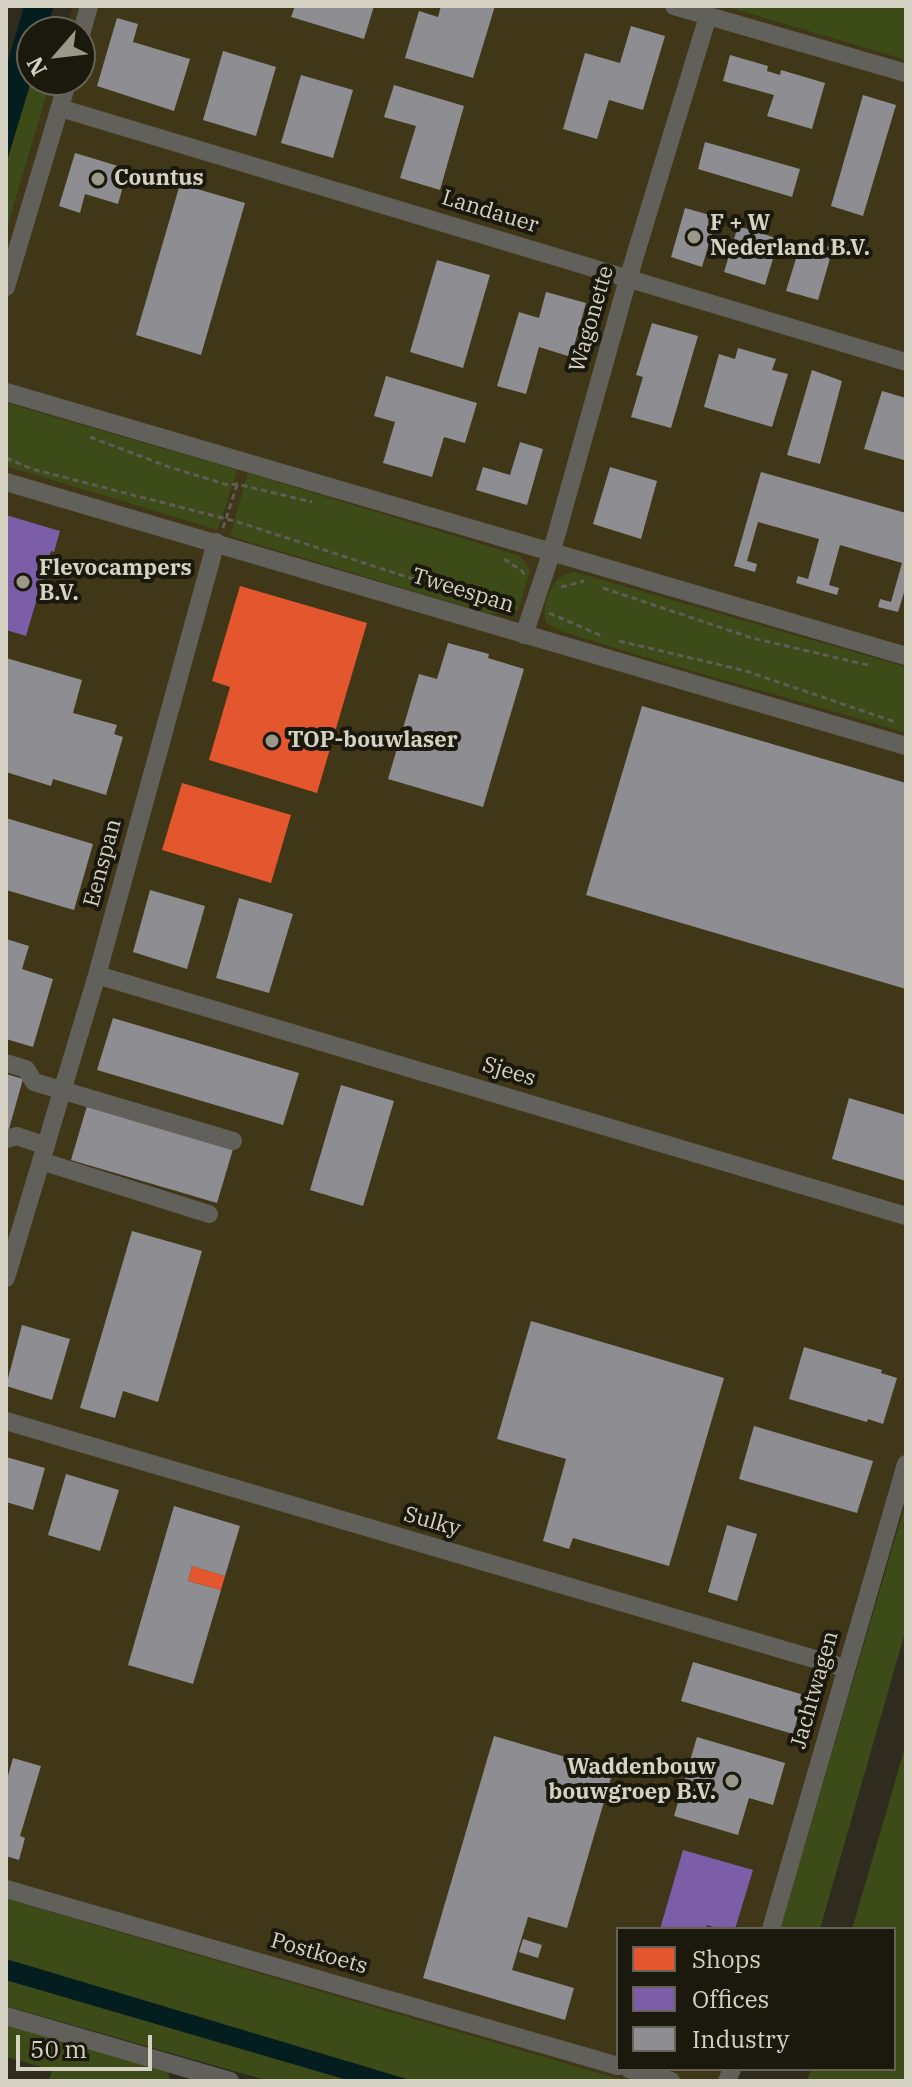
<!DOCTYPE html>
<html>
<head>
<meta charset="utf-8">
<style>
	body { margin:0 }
	#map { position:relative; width:912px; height:2087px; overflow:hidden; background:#2f2b1e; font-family:"IBM Plex Serif",serif }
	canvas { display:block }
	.frame { position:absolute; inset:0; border:8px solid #d6d2c3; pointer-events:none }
	.legend { position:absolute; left:616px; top:1927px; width:280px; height:144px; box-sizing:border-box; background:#1b180d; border:2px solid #666256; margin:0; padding:10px 14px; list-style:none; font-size:24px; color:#d6d2c3 }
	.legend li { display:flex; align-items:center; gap:16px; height:40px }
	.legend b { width:40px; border:2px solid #666256 }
	.north { position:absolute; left:16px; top:16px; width:80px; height:80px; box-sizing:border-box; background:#1b180d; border:2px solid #666256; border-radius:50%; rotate:242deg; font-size:22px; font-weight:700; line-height:32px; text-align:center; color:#d6d2c3 }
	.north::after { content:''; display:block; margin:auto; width:28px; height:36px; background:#9c9889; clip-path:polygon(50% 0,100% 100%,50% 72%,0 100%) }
	.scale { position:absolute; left:16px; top:2035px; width:136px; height:36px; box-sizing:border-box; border:4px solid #d6d2c3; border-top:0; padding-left:10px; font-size:24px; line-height:28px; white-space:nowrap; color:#d6d2c3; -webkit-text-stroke:6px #1b180d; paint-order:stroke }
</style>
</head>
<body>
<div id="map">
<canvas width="912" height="2087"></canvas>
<div class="frame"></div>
<ul class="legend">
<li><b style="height:22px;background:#e4572e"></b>Shops</li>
<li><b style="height:22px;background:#7b5ea7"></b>Offices</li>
<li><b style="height:22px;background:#8d8d92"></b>Industry</li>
</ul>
<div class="north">N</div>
<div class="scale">50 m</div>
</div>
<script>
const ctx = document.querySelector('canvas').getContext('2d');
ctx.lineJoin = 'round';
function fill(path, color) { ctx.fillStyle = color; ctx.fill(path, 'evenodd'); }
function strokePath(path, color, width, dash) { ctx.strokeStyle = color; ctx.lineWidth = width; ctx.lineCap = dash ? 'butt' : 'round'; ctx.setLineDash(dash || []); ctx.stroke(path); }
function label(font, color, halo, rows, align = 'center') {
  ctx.font = font + ' "IBM Plex Serif",serif'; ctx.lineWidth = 8; ctx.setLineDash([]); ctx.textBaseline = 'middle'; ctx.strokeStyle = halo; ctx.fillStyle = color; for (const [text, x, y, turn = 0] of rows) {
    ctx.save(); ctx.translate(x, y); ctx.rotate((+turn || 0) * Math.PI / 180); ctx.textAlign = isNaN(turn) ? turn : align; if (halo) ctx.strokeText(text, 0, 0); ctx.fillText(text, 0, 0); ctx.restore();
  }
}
const built = new Path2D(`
	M73 6H724L906 60V1494L781 1929H618V2069H741L737 2081H585L6 1922V232L51 80H80V32H65Z`);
const green = new Path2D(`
	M724 6H906V60Z
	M32 78 51 80 6 232V164Z
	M6 403 237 470 218 530 6 466Z
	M248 473 520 556 530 570 518 611 490 614 230 536Z
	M574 572 906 667V733C790 697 673 668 558 630L546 623C540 604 553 574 574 572Z
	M906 1501V1629L820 1929H780Z
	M906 1744V2081H807L811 2069H894V1929H852Z
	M6 1899 625 2081H413L6 1959Z
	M6 1980 351 2081H269L6 2006Z
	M6 2022 168 2070 170 2081H49L52 2070 6 2057Z`);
const water = new Path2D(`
	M24 6H54L46 32H32V78L6 164V67Z
	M6 1959 413 2081H351L6 1980Z`);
const shops = new Path2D(`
	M240 586 367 623 317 793 209 760 230 687 212 681Z
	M182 783 291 815 271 883 162 850Z
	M192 1566 225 1576 221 1590 188 1581Z`);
const offices = new Path2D(`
	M6 515 60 531 54 552 51 551 26 636 6 630Z
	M683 1850 753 1870 735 1929H720L707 1925 706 1929H660Z`);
const industry = new Path2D(`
	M295 6H374L364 39 291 17Z
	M441 6H495L473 78 405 58 419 11 438 17Z
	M117 18 138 24 133 42 190 59 174 111 97 86Z
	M631 26 665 36 643 110 609 100 597 139 563 129 585 53 620 63Z
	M223 51 276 67 256 136 203 120Z
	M730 55 768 66 767 71 780 75 781 70 825 83 812 129 767 116 774 95 723 81Z
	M301 75 353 90 333 158 281 143Z
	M394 85 464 106 440 190 400 178 416 126 384 117Z
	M863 95 896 105 863 216 831 206Z
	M705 142 800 169 792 197 698 169Z
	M75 153 128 169 118 204 85 194 80 213 59 206Z
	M180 184 245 203 201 355 136 335Z
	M685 208 717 217 702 267 671 257Z
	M738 226 779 239 765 285 724 272Z
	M802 239 833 248 818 300 786 291Z
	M437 260 490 275 463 368 410 352Z
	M546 292 586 303 571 357 539 347 526 394 497 386 519 312 539 318Z
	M652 323 698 336 671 428 631 417 643 377 636 375Z
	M738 348 776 359 772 370 788 374 772 427 704 407 719 354 735 359Z
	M812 370 842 381 820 464 787 455Z
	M386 376 477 403 465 443 444 437 432 477 383 463 395 422 374 416Z
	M882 391 906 398 904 460 864 449Z
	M520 442 543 449 527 505 476 490 483 467 510 475Z
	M610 467 657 481 641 539 593 524Z
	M761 472 906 513V586L898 612 878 607 880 599 891 602 902 563 840 545 829 585 839 588 837 595 796 583 798 576 808 579 819 539 758 522 747 561 757 564 755 572 734 566Z
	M448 643 489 654 488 658 524 669 483 807 388 779 419 674 437 679Z
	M6 658 82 680 73 713 117 725 114 734 123 737 106 795 53 779 51 786 6 772Z
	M642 706 906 783V989L586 895Z
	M6 818 93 844 74 910 6 890Z
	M150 890 205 906 187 969 133 952Z
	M239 898 293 914 269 993 216 978Z
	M6 939 29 946 22 969 53 979 33 1047 6 1039Z
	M113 1018 299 1073 283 1125 97 1070Z
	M6 1074 23 1079 7 1136H6Z
	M341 1085 394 1101 363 1206 310 1190Z
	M849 1098 906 1115V1181L832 1159Z
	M87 1106 233 1149 217 1203 71 1160Z
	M132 1231 202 1251 158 1402 123 1391 115 1418 80 1408Z
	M531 1321 724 1378 669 1566 573 1538 569 1549 543 1541 566 1459 497 1439Z
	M22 1325 70 1339 52 1400 6 1386Z
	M804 1347 882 1370 881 1373 897 1378 883 1424 868 1419 867 1422 789 1399Z
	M754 1426 873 1461 857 1513 739 1479Z
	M6 1457 45 1468 33 1510 6 1502Z
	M66 1474 119 1490 100 1551 48 1535Z
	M174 1506 240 1526 225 1576 192 1566 188 1581 221 1590 193 1684 128 1665Z
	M727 1525 757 1534 737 1601 708 1592Z
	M693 1662 804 1695 793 1734 681 1701Z
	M494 1736 613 1771 567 1928 528 1917 512 1970 574 1988 565 2020 423 1978Z
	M697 1737 785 1763 773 1805 749 1798 738 1835 674 1816Z
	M13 1758 41 1766 20 1836 25 1838 19 1860 6 1856V1783Z
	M523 1939 542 1945 538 1958 519 1952Z`);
const path = new Path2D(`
	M90 437 172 468 228 485 237 484 312 502
	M6 458 32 469 238 522 475 599
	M223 528 238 482
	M504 559 522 571 525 576
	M561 587 584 581
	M603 588 752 638 872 666
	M498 606 514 603
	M549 613 604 637
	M619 641 746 671 895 722`);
const minor = new Path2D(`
	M674 6 906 73
	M80 38 89 6
	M60 108 906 362
	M6 287 68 80
	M6 392 906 656
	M6 482 906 746
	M524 635 551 554 628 279 708 16
	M97 975 906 1216
	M6 1063 26 1069 34 1082 233 1141
	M6 1139 17 1136 46 1146
	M41 1161 209 1214
	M6 1278 97 975 216 542
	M6 1421 845 1668
	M6 1889 618 2066
	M771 1929 906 1464
	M6 2016 230 2081
	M629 2069 671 2081
	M727 2081 732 2069`);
const markers = [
	[98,179,8,"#9c9889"],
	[694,237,8,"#9c9889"],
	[23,582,8,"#9c9889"],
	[272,741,8,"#9c9889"],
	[732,1781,8,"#9c9889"]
];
const poiNames = [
	["Countus",114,179],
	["F + W",710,224],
	["Nederland B.V.",710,249],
	["Flevocampers",39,569],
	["B.V.",39,594],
	["TOP-bouwlaser",288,741],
	["Waddenbouw",716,1768,"right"],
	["bouwgroep B.V.",716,1793,"right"]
];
const streetNames = [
	["Landauer",490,212,17],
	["Wagonette",592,319,-74],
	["Tweespan",463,591,17],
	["Eenspan",103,863,-75],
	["Sjees",509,1072,17],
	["Sulky",432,1522,16],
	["Jachtwagen",815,1690,-74],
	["Postkoets",319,1954,16]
];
fill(built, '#403719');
fill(green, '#3c4b17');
fill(water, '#041e20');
fill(shops, '#e4572e');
fill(offices, '#7b5ea7');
fill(industry, '#8d8d92');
strokePath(path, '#5f5c55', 3, [6, 4]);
strokePath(minor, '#62605a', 18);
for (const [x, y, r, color] of markers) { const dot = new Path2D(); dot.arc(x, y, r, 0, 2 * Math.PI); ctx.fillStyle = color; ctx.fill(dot); strokePath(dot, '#1b180d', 3); }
label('bold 22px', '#d6d2c3', '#1b180d', poiNames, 'left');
label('22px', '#d6d2c3', '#1b180d', streetNames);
</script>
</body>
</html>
